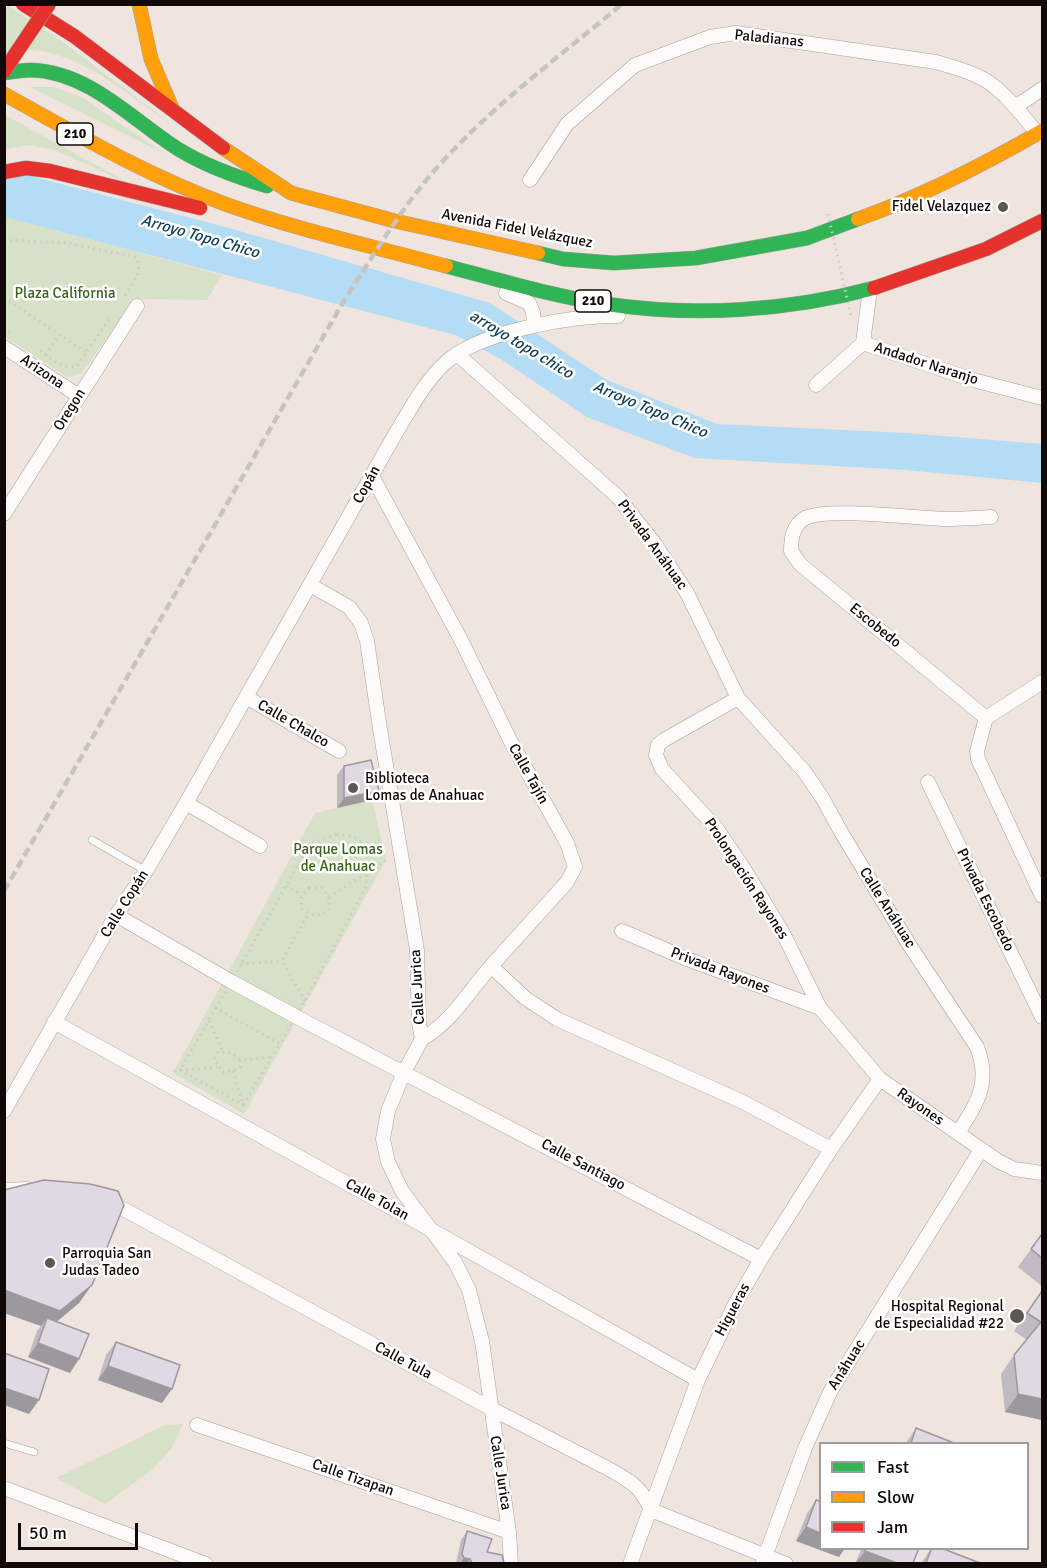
<!DOCTYPE html>
<html>
<head>
<meta charset="utf-8">
<style>
	body { margin:0 }
	#map { position:relative; width:1047px; height:1568px; overflow:hidden; background:#f0e4df; font-family:Signika,sans-serif }
	canvas { display:block }
	.frame { position:absolute; inset:0; border:6px solid #100907; pointer-events:none }
	.legend { position:absolute; left:819px; top:1442px; width:210px; height:108px; box-sizing:border-box; background:#fff; border:2px solid #9f9d9c; margin:0; padding:8px 10px; list-style:none; font-size:18px; color:#100907 }
	.legend li { display:flex; align-items:center; gap:12px; height:30px }
	.legend b { width:30px; border:2px solid #9f9d9c }
	.scale { position:absolute; left:18px; top:1523px; width:120px; height:27px; box-sizing:border-box; border:3px solid #100907; border-top:0; padding-left:8px; font-size:18px; line-height:21px; white-space:nowrap; color:#100907; -webkit-text-stroke:4px #fff; paint-order:stroke }
</style>
</head>
<body>
<div id="map">
<canvas width="1047" height="1568"></canvas>
<div class="frame"></div>
<ul class="legend">
<li><b style="height:8px;background:#30b455"></b>Fast</li>
<li><b style="height:8px;background:#ff9f0a"></b>Slow</li>
<li><b style="height:8px;background:#e5322d"></b>Jam</li>
</ul>
<div class="scale">50 m</div>
</div>
<script>
const ctx = document.querySelector('canvas').getContext('2d');
ctx.lineJoin = 'round';
function fill(path, color) { ctx.fillStyle = color; ctx.fill(path, 'evenodd'); }
function strokePath(path, color, width, dash) { ctx.strokeStyle = color; ctx.lineWidth = width; ctx.lineCap = dash ? 'butt' : 'round'; ctx.setLineDash(dash || []); ctx.stroke(path); }
function label(font, color, halo, rows, align = 'center') {
  ctx.font = font + ' Signika,sans-serif'; ctx.lineWidth = 5; ctx.setLineDash([]); ctx.textBaseline = 'middle'; ctx.strokeStyle = halo; ctx.fillStyle = color; for (const [text, x, y, turn = 0] of rows) {
    ctx.save(); ctx.translate(x, y); ctx.rotate((+turn || 0) * Math.PI / 180); ctx.textAlign = isNaN(turn) ? turn : align; if (halo) ctx.strokeText(text, 0, 0); ctx.fillText(text, 0, 0); ctx.restore();
  }
}
const green = new Path2D(`
	M5 5H7L63 42 171 124C131 97 81 53 32 50 23 50 13 53 5 54Z
	M30 87H54L83 98 165 154Z
	M5 115 134 186 55 150 29 145 5 149Z
	M4 216 222 275 207 300 136 299 81 374 67 377 5 337Z
	M372 800 386 860 244 1114 173 1073 315 813Z
	M183 1424 172 1448 152 1470 105 1504 56 1478 165 1425Z`);
const water = new Path2D(`
	M4 169 229 228 490 303 607 380 717 424 907 433 1042 444V483L906 470 694 458 587 417 499 358 455 335 5 217Z`);
const path = new Path2D(`
	M4 240 66 243 136 257C144 271 131 286 124 297
	M4 298 87 353
	M4 328 11 333
	M40 351C51 358 63 370 77 366L110 318
	M46 355 59 335
	M337 834C343 835 353 836 357 839 371 847 367 874 366 887L305 1001 280 1044 216 1008 310 844Z
	M286 886 302 895
	M309 888H322C328 896 332 901 328 912 317 916 310 916 301 908L302 895Z
	M329 897 388 859
	M241 964 282 961
	M305 1001 282 961 308 914
	M216 1008 180 1070 217 1067
	M209 1021 223 1052
	M240 1060V1067L233 1071 222 1072 214 1059 218 1052 231 1053 240 1060 272 1057
	M174 1071 180 1070 243 1105 242 1110
	M233 1071 243 1105 280 1044`);
const lane = new Path2D(`
	M92 840 146 871
	M4 1443 34 1452`);
const street = new Path2D(`
	M1015 107 1042 89
	M530 180 567 124 635 65 710 37 736 33 936 62C953 67 970 71 985 80 1004 91 1024 117 1038 134
	M870 289 863 343 977 381 1042 398
	M506 293 529 303 533 312 534 325
	M4 347 79 396
	M457 354 618 497 655 544 687 593 738 698 804 771 823 799 841 832 910 946 977 1047C991 1084 977 1103 958 1133
	M816 385 863 343
	M372 476 460 638 510 740 567 843 575 867 567 882C542 910 517 937 492 965 469 991 452 1022 422 1039
	M4 514 137 306
	M310 585 349 607 361 623 367 641 380 729 417 950 419 1023 422 1039 404 1072 388 1111 383 1139 388 1162 402 1191 455 1262 469 1290 482 1341 509 1532 511 1564
	M246 697 339 751
	M738 698 664 740 658 745 656 755 662 769 717 829 744 869 783 933 820 1008 880 1079 998 1161 1014 1169 1042 1173
	M986 718 800 564 791 551C791 538 793 525 805 518 826 507 916 518 944 519 959 519 975 518 991 517
	M986 718 977 751 978 759 1042 896
	M986 718 1042 682
	M928 782 1042 1017
	M186 803 260 846
	M116 915 232 982 308 1023 761 1259
	M622 931 687 959 820 1008
	M491 966 525 998 557 1019 743 1102 831 1149
	M54 1022 428 1228 698 1380
	M4 1111 116 915 146 871 186 803 397 431C411 408 424 383 444 364 477 332 572 315 618 316
	M4 1190 27 1189
	M107 1202 127 1211 490 1408 607 1468C630 1481 640 1485 651 1510L786 1564
	M197 1425 509 1532
	M4 1488 206 1564
	M763 1562 805 1448 831 1390 981 1150
	M630 1564 698 1380 734 1306 761 1259 831 1149 880 1079`);
const fast = new Path2D(`
	M4 73C13 72 22 70 31 70 90 72 132 120 178 149 206 166 236 177 267 186
	M538 253 563 259 614 263 696 258 807 238 858 219
	M446 266C499 280 552 296 606 304 695 317 788 311 874 288`);
const slow = new Path2D(`
	M139 4 151 59 172 108
	M4 94C76 134 148 176 225 204 297 230 372 246 446 266
	M223 148 291 193 395 221 538 253
	M858 219C923 196 983 165 1042 131`);
const jam = new Path2D(`
	M23 4 74 36 223 148
	M4 172 26 168 50 171 200 208
	M874 288 986 249 1042 221`);
const rail = new Path2D(`
	M4 891 345 299C374 255 400 210 434 171 489 108 558 58 622 4`);
const pathBridge = new Path2D(`
	M828 214 851 316`);
const jamBridge = new Path2D(`
	M4 71 49 4`);
const wall = new Path2D(`
	M344 766 372 800 337 808V775Z
	M4 1190 79 1303 57 1321 70 1373 28 1357 37 1331 41 1326 4 1313Z
	M1042 1234V1286L1018 1267Z
	M1042 1291V1420L1005 1412 1001 1374 1014 1355 1027 1340 1014 1331Z
	M116 1342 162 1403 98 1380 106 1355Z
	M916 1428 954 1443H906Z
	M816 1500 820 1548H845L839 1557 796 1541 807 1513Z
	M467 1531 487 1552 504 1563H456L461 1540Z
	M862 1548H919L913 1563H855Z
	M931 1548H941L980 1563H922L924 1559Z`);
const shadedWall = new Path2D(`
	M379 791 372 800 337 808 344 798Z
	M92 1285 79 1303 48 1329 47 1318 41 1326 4 1313V1290Z
	M38 1343 79 1359 70 1373 28 1357Z
	M108 1366 172 1389 162 1403 98 1380Z
	M4 1388 39 1400 29 1414 4 1405Z
	M1018 1394 1042 1399V1420L1005 1412Z
	M806 1527 820 1533V1548H845L839 1557 796 1541Z
	M865 1551 897 1563H856Z
	M464 1558 470 1559 467 1563H460Z`);
const building = new Path2D(`
	M371 760 379 791 344 798V766Z
	M44 1180 90 1184 118 1191 124 1205 92 1285 60 1311 4 1290V1190Z
	M1042 1234V1258L1031 1249Z
	M1042 1291V1399L1018 1394 1014 1355 1041 1322 1027 1313Z
	M47 1318 89 1334 79 1359 38 1343Z
	M116 1342 180 1365 172 1389 108 1366Z
	M4 1353 49 1369 39 1400 4 1388Z
	M916 1428 954 1443H911Z
	M816 1500 820 1501V1533L806 1527Z
	M467 1531 492 1539 487 1552 502 1555 504 1563H472L470 1559 464 1558 462 1554Z
	M865 1548H919L913 1563H897L865 1551Z
	M932 1548H941L980 1563H926Z`);
const markers = [
	[1003,207,6,"#5e5653"],
	[353,788,6,"#5e5653"],
	[50,1263,6,"#5e5653"],
	[1017,1316,8,"#5e5653"]
];
const shields = [
	[75,134,36],
	[593,301,36]
];
const shieldNames = [
	["210",75,134],
	["210",593,301]
];
const streetNames = [
	["Paladianas",769,39,6],
	["Avenida Fidel Velázquez",517,229,11],
	["Andador Naranjo",926,364,18],
	["Arizona",42,372,34],
	["Oregon",70,410,-58],
	["Copán",367,485,-61],
	["Privada Anáhuac",652,545,54],
	["Escobedo",875,626,39],
	["Calle Chalco",293,724,30],
	["Calle Tajín",528,774,61],
	["Prolongación Rayones",746,879,57],
	["Privada Escobedo",985,900,64],
	["Calle Copán",125,904,-58],
	["Calle Anáhuac",887,908,58],
	["Privada Rayones",720,971,21],
	["Calle Jurica",418,987,-93],
	["Rayones",920,1107,35],
	["Calle Santiago",583,1165,28],
	["Calle Tolan",377,1200,29],
	["Higueras",733,1310,-62],
	["Calle Tula",403,1361,28],
	["Anáhuac",847,1365,-58],
	["Calle Jurica",500,1473,81],
	["Calle Tizapan",353,1478,19]
];
const poiNames = [
	["Fidel Velazquez",991,207],
	["Biblioteca",365,779,"left"],
	["Lomas de Anahuac",365,796,"left"],
	["Parroquia San",62,1254,"left"],
	["Judas Tadeo",62,1271,"left"],
	["Hospital Regional",1004,1307],
	["de Especialidad #22",1004,1324]
];
const parkNames = [
	["Plaza California",65,294],
	["Parque Lomas",338,850],
	["de Anahuac",338,867]
];
const waterNames = [
	["Arroyo Topo Chico",200,237,16],
	["arroyo topo chico",521,345,31],
	["Arroyo Topo Chico",650,410,23]
];
fill(green, '#d7e1c7');
fill(water, '#b4dcf5');
strokePath(lane, '#a79e9b', 8);
strokePath(street, '#a79e9b', 15);
strokePath(fast, '#a79e9b', 15);
strokePath(slow, '#a79e9b', 15);
strokePath(jam, '#a79e9b', 15);
strokePath(path, '#cdcac8', 3, [1.5, 4.5]);
strokePath(lane, '#fdfbfa', 7);
strokePath(street, '#fdfbfa', 14);
strokePath(fast, '#30b455', 14);
strokePath(slow, '#ff9f0a', 14);
strokePath(jam, '#e5322d', 14);
strokePath(rail, '#c6c3c1', 4.5, [9, 4.5]);
strokePath(jamBridge, '#a79e9b', 15, []);
strokePath(pathBridge, '#cdcac8', 3, [1.5, 4.5]);
strokePath(jamBridge, '#e5322d', 14);
fill(wall, '#c1bac2');
fill(shadedWall, '#9d979e');
fill(building, '#e0d8e2');
strokePath(building, '#9d979e', 1.5);
for (const [x, y, r, color] of markers) { const dot = new Path2D(); dot.arc(x, y, r, 0, 2 * Math.PI); ctx.fillStyle = color; ctx.fill(dot); strokePath(dot, '#fff', 2); }
for (const [x, y, w] of shields) { const box = new Path2D(); box.roundRect(x - w / 2, y - 11, w, 22, 4.5); ctx.fillStyle = '#fff'; ctx.fill(box); strokePath(box, '#100907', 1.5); }
label('bold 14px', '#100907', null, shieldNames);
label('15px', '#100907', '#fff', streetNames);
label('15px', '#100907', '#fff', poiNames, 'right');
label('15px', '#38641c', '#fff', parkNames);
label('italic 16px', '#0e3f59', '#fff', waterNames);
</script>
</body>
</html>
